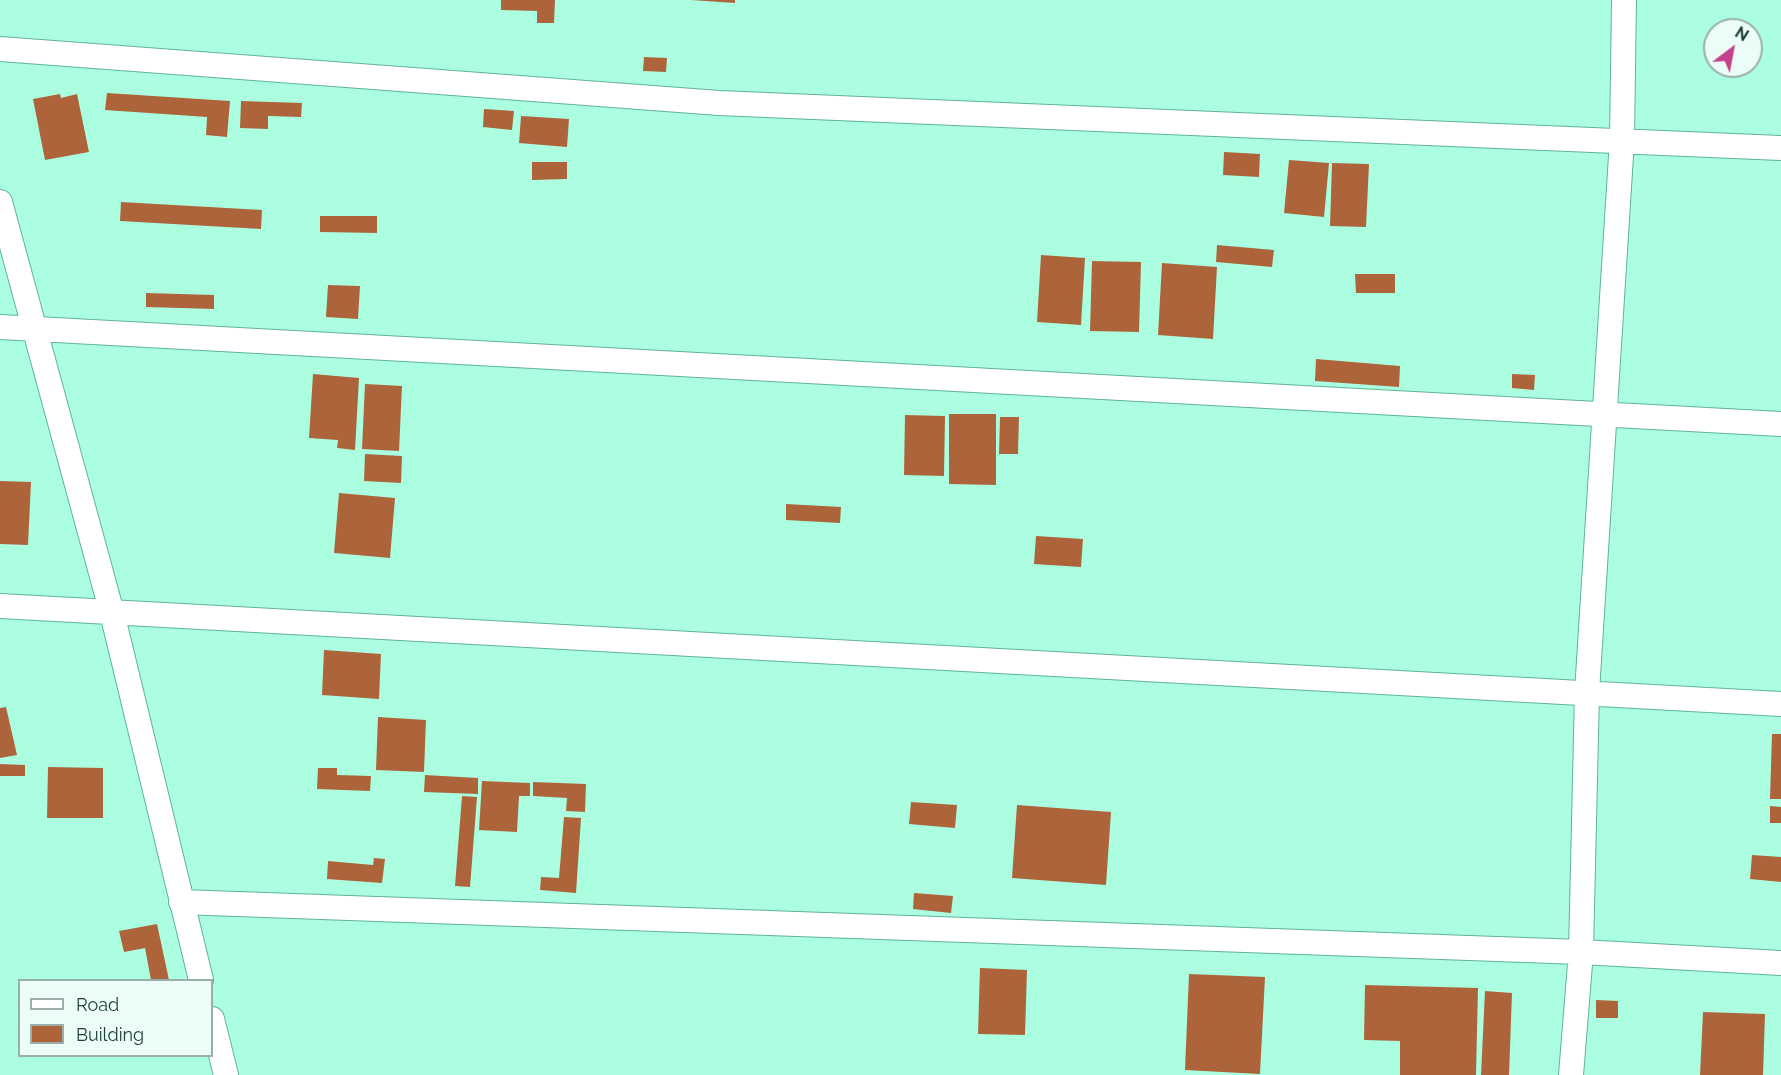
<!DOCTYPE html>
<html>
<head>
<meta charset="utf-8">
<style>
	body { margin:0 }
	#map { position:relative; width:1781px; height:1075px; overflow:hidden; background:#abffe0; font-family:Raleway,sans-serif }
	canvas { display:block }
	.legend { position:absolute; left:18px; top:979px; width:195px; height:78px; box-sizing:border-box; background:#ecfcf6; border:2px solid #99b0a8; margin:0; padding:8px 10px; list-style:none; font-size:18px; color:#1c3f33 }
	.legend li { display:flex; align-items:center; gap:12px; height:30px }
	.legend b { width:30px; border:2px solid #99b0a8 }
	.north { position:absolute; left:1703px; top:18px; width:60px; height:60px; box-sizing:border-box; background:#ecfcf6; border:2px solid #99b0a8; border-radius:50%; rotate:32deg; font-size:16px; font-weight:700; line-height:24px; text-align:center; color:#1c3f33 }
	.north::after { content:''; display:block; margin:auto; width:21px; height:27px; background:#c3428b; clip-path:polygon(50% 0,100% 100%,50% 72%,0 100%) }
</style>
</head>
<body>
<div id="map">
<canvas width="1781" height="1075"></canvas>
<ul class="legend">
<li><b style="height:8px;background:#fff"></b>Road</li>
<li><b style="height:16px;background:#ad643b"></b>Building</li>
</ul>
<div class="north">N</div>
</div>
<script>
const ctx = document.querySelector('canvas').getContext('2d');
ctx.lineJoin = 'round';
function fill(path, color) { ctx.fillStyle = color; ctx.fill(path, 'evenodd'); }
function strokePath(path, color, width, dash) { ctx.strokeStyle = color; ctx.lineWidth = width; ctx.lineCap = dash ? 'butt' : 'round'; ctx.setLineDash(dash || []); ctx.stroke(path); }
const building = new Path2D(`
	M501 0H555L554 23H537V11L501 10Z
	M691 0H735V3Z
	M644 57 667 58 666 72 643 71Z
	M107 93 230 101 227 137 206 135 207 117 105 110Z
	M60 94 61 98 77 94 89 152 45 160 33 99Z
	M241 101 302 103 301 117 268 116V129L240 128Z
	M484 109 514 111 512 130 483 127Z
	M521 116 569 119 567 147 519 143Z
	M1224 152 1260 154 1259 177 1223 175Z
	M1289 160 1329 163 1324 217 1284 213Z
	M532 162H567V179L532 180Z
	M1332 163 1369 164 1366 227 1330 226Z
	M121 202 262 210 261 229 120 221Z
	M320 216H377V233L320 232Z
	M1217 245 1274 250 1272 267 1216 262Z
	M1041 255 1085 258 1081 325 1037 322Z
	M1092 261 1141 262 1139 332 1090 331Z
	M1162 263 1217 267 1213 339 1158 335Z
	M1355 274H1395V293H1356Z
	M328 285 360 286 358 319 326 317Z
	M146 293 214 295V309L146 307Z
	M1316 359 1400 366 1399 387 1315 381Z
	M313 374 359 378 355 450 337 448 338 440 309 438Z
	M1512 374 1535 375 1534 390 1512 388Z
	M365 384 402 386 399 451 362 449Z
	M949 414H996V485L949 484Z
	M905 415 945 416 944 476 904 475Z
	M1000 417H1019L1018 454H999Z
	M365 454 402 456 401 483 364 481Z
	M0 481 31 482 28 545 0 544Z
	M339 493 395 498 390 558 334 553Z
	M786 504 841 507 840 523 786 520Z
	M1036 536 1083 539 1081 567 1034 564Z
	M324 650 381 654 379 699 322 695Z
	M6 707 17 755 0 758V708Z
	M378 717 426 720 424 772 376 770Z
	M1772 734H1781V799H1770Z
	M0 764 25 765V776H0Z
	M48 767 103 768V818H47Z
	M318 768H337V775L371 776 370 791 317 789Z
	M425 775 478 778V794L424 792Z
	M482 781 530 783V796H519L517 832 479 830Z
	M533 782 586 784 585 812 566 811 567 798 533 796Z
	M462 796 477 797 470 887 455 886Z
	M911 802 957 805 955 828 909 824Z
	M1017 805 1111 812 1106 885 1012 878Z
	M1770 806 1781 807V823H1770Z
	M564 817 581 818 576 893 540 890 541 877 559 878Z
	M1752 855 1781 857V882L1750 879Z
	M374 858 385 859 382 883 327 879 328 861 373 865Z
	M914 893 953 896 951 913 913 909Z
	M157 924 169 980H151L145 948 124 952 119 931Z
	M980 968 1027 970 1025 1035 978 1034Z
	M1189 974 1265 977 1260 1074 1185 1070Z
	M1365 985 1478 988 1476 1075H1400V1041L1364 1040Z
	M1485 991 1512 993 1509 1075H1481Z
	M1596 1000 1618 1001V1018H1596Z
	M1703 1012 1765 1014 1763 1075H1700Z`);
const minor = new Path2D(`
	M0 49 719 103 1781 148
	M0 202 112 613 201 980
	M0 327 1781 424
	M0 606 1781 704
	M181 902 1581 952 1781 963
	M212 1019 226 1075
	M1571 1075 1581 952 1587 692 1622 140 1624 0`);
fill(building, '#ad643b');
strokePath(minor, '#60b397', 26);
strokePath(minor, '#fff', 24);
</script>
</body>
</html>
